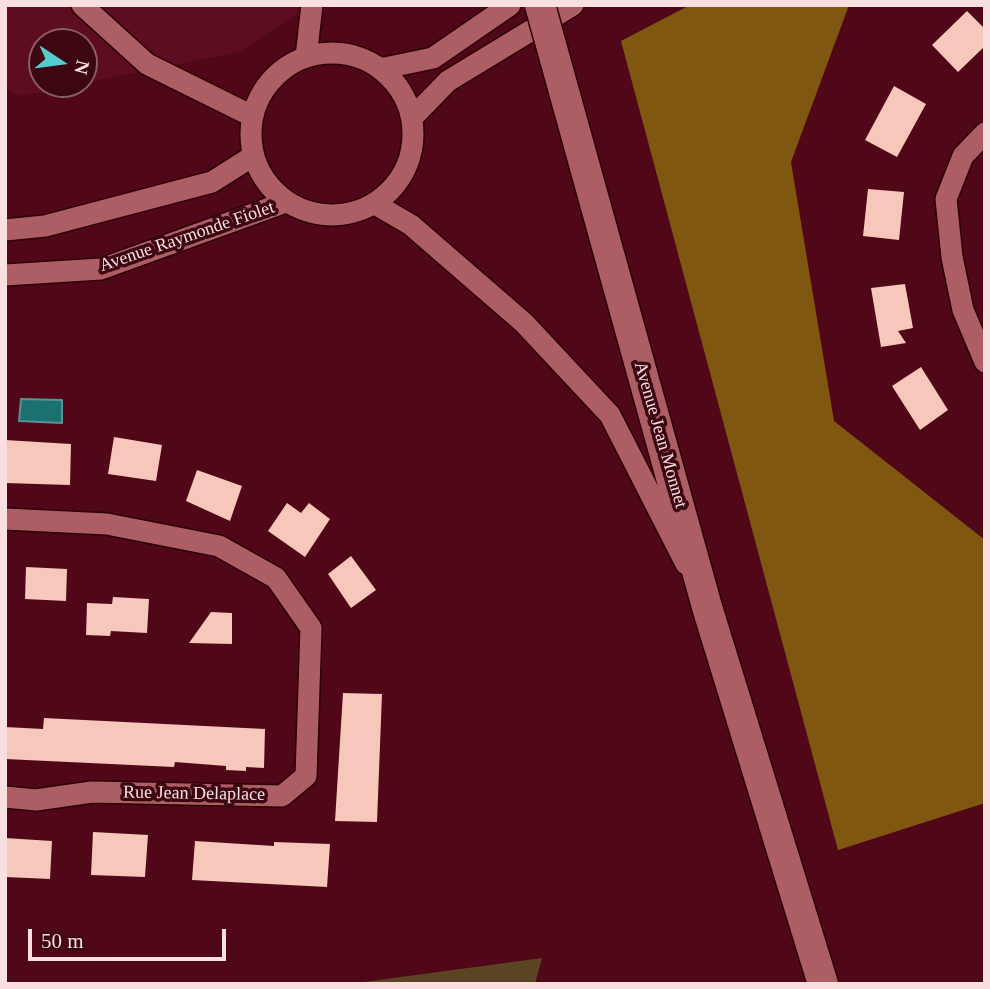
<!DOCTYPE html>
<html>
<head>
<meta charset="utf-8">
<style>
	body { margin:0 }
	#map { position:relative; width:990px; height:989px; overflow:hidden; background:#500718; font-family:"Times New Roman",serif }
	canvas { display:block }
	.frame { position:absolute; inset:0; border:7px solid #fadfe0; pointer-events:none }
	.north { position:absolute; left:28px; top:28px; width:70px; height:70px; box-sizing:border-box; background:#3d0712; border:2px solid #895d64; border-radius:50%; rotate:103deg; font-size:19px; font-weight:700; line-height:28px; text-align:center; color:#fadfe0 }
	.north::after { content:''; display:block; margin:auto; width:24px; height:32px; background:#52cdcd; clip-path:polygon(50% 0,100% 100%,50% 72%,0 100%) }
	.scale { position:absolute; left:28px; top:929px; width:198px; height:32px; box-sizing:border-box; border:4px solid #fadfe0; border-top:0; padding-left:9px; font-size:21px; line-height:24px; white-space:nowrap; color:#fadfe0; -webkit-text-stroke:5px #3d0712; paint-order:stroke }
</style>
</head>
<body>
<div id="map">
<canvas width="990" height="989"></canvas>
<div class="frame"></div>
<div class="north">N</div>
<div class="scale">50 m</div>
</div>
<script>
const ctx = document.querySelector('canvas').getContext('2d');
ctx.lineJoin = 'round';
function fill(path, color) { ctx.fillStyle = color; ctx.fill(path, 'evenodd'); }
function strokePath(path, color, width, dash) { ctx.strokeStyle = color; ctx.lineWidth = width; ctx.lineCap = dash ? 'butt' : 'round'; ctx.setLineDash(dash || []); ctx.stroke(path); }
function label(font, color, halo, rows, align = 'center') {
  ctx.font = font + ' "Times New Roman",serif'; ctx.lineWidth = 7; ctx.setLineDash([]); ctx.textBaseline = 'middle'; ctx.strokeStyle = halo; ctx.fillStyle = color; for (const [text, x, y, turn = 0] of rows) {
    ctx.save(); ctx.translate(x, y); ctx.rotate((+turn || 0) * Math.PI / 180); ctx.textAlign = isNaN(turn) ? turn : align; if (halo) ctx.strokeText(text, 0, 0); ctx.fillText(text, 0, 0); ctx.restore();
  }
}
const built = new Path2D(`
	M5 5H311L239 52 84 83V42H42V84H79L20 96 5 87Z`);
const green = new Path2D(`
	M542 958 535 984H349Z`);
const forest = new Path2D(`
	M690 5H849L791 162 834 421 985 540V803L838 850 621 41Z`);
const water = new Path2D(`
	M21 399 62 400V423L19 421Z`);
const building = new Path2D(`
	M967 11 985 29V46L958 72 932 45Z
	M894 86 926 104 897 157 865 140Z
	M868 189 904 192 899 240 863 236Z
	M905 284 913 328 898 331 906 343 881 347 871 288Z
	M921 367 948 410 920 430 892 386Z
	M114 437 162 445 156 481 108 474Z
	M5 440 71 444 70 485 5 483Z
	M197 470 242 486 230 521 186 501Z
	M287 503 301 513 309 503 330 519 305 557 268 531Z
	M351 556 376 590 351 608 328 574Z
	M26 567 67 569 66 601 25 599Z
	M113 597 149 599 147 633 111 631 110 636 86 635 87 603 112 604Z
	M211 612 232 613V644L189 643Z
	M343 693 382 694 377 822 335 821Z
	M44 718 265 729 264 768 246 767V771L226 770V766L175 762 174 767 5 759V727L43 729Z
	M93 832 148 835 145 877 91 875Z
	M5 838 52 841 50 879 5 877Z
	M195 841 274 846V842L330 844 327 887 192 880Z`);
const street = new Path2D(`
	M82 5 147 64 252 116
	M251 134a81 81 0 1 1 162 0a81 81 0 1 1-162 0Z
	M306 57 312 5
	M380 69 433 58 510 5
	M412 118 448 81 573 5
	M985 133 963 156 946 199 952 257 963 310 985 362
	M375 204 411 225 524 323 610 415 686 564
	M5 230 45 226 212 182 253 156
	M5 275 101 269 286 202
	M5 519 107 524 219 546 276 578 311 628 306 776 282 796 92 792 36 800 5 797`);
const secondary = new Path2D(`
	M555 59 707 607 823 984`);
const secondaryBridge = new Path2D(`
	M540 5 555 59`);
const streetNames = [
	["Avenue Raymonde Fiolet",187,237,-19],
	["Avenue Jean Monnet",660,435,74],
	["Rue Jean Delaplace",194,794,1]
];
fill(built, '#5e0d20');
fill(green, '#5b4421');
fill(forest, '#7f5711');
fill(water, '#1b7070');
strokePath(water, '#5e9192', 2);
fill(building, '#f6c7ba');
strokePath(street, '#2c0006', 24);
strokePath(secondary, '#2c0006', 33);
strokePath(street, '#ad5e65', 21);
strokePath(secondary, '#ad5e65', 30);
strokePath(secondaryBridge, '#2c0006', 33, []);
strokePath(secondaryBridge, '#ad5e65', 30);
label('18px', '#fadfe0', '#3d0712', streetNames);
</script>
</body>
</html>
